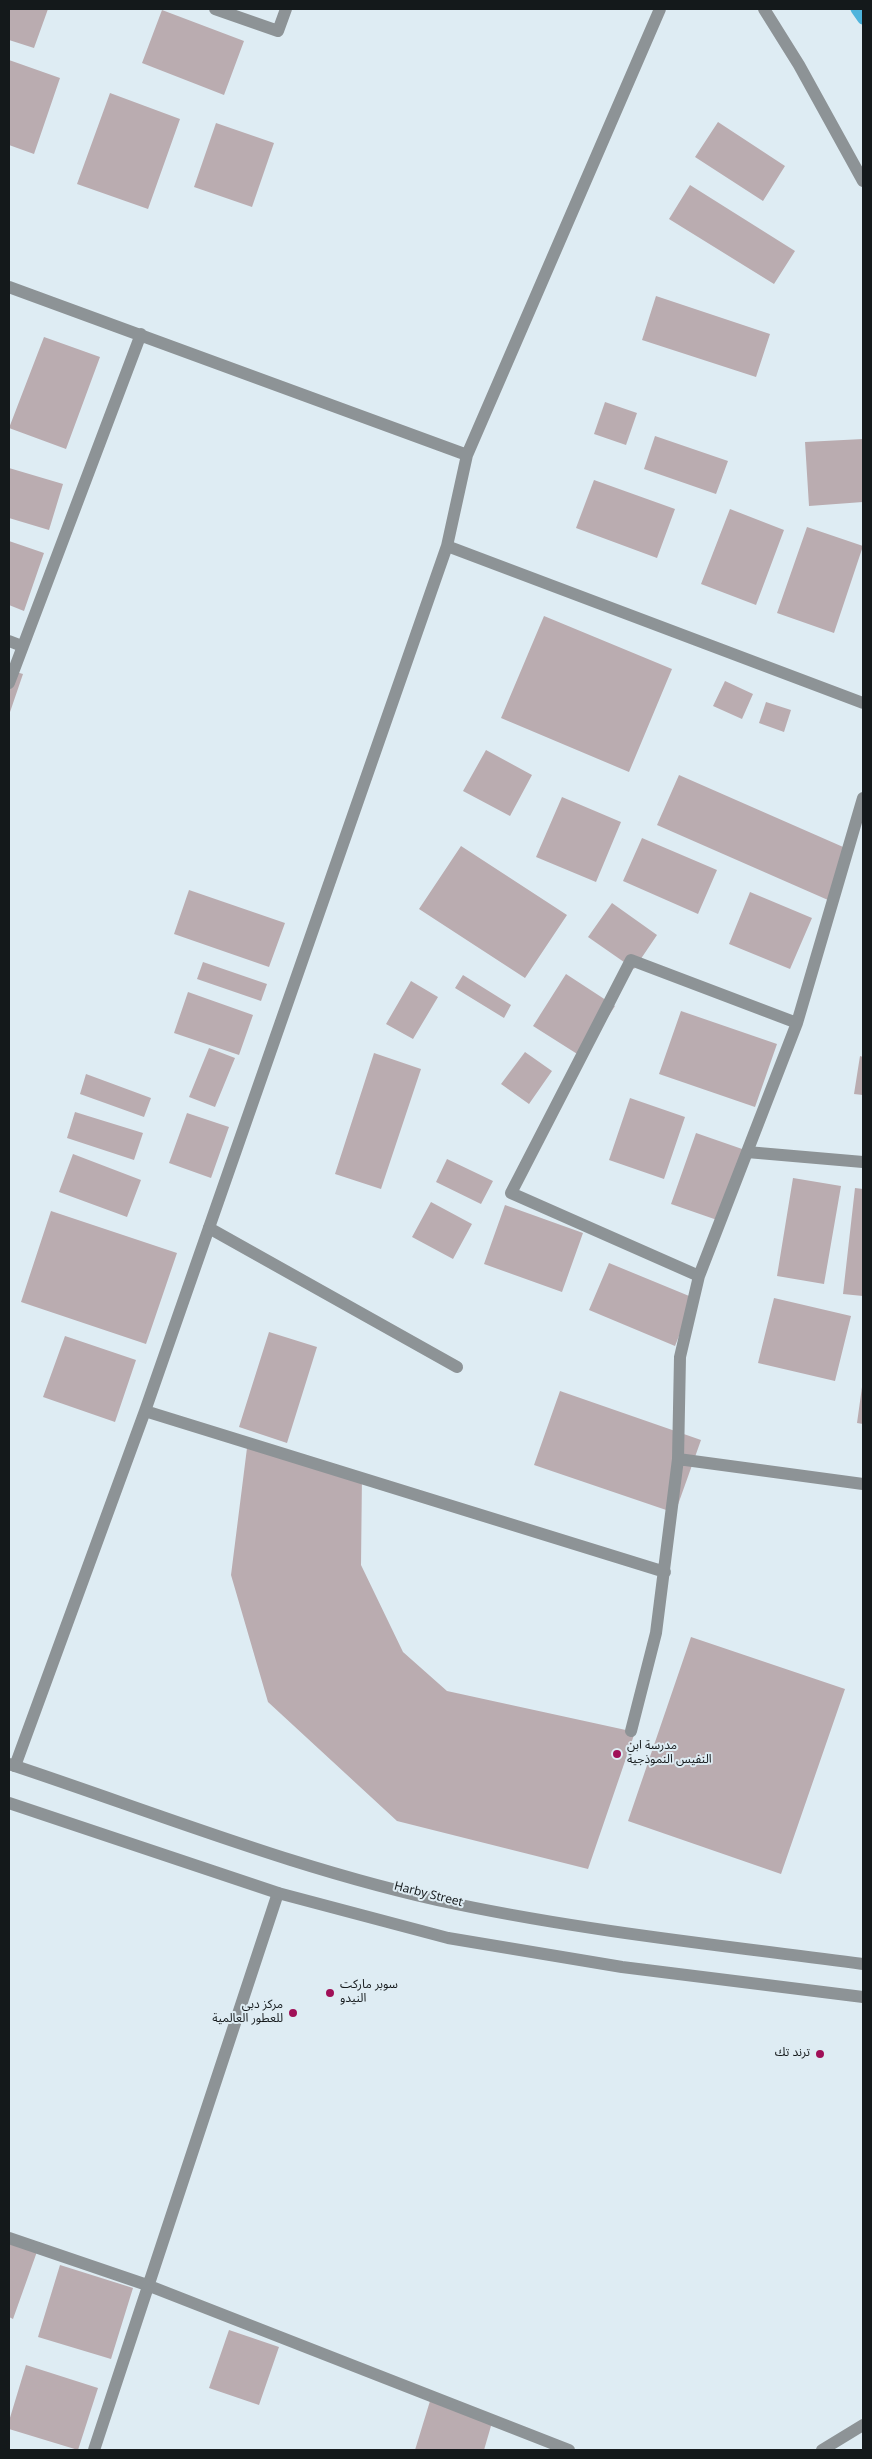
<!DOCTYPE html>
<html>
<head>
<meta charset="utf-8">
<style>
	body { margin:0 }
	#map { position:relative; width:872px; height:2459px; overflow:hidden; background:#deecf3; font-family:Georgia,serif }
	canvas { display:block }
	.frame { position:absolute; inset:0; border:10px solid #14191b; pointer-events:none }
</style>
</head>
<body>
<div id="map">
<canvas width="872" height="2459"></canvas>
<div class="frame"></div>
</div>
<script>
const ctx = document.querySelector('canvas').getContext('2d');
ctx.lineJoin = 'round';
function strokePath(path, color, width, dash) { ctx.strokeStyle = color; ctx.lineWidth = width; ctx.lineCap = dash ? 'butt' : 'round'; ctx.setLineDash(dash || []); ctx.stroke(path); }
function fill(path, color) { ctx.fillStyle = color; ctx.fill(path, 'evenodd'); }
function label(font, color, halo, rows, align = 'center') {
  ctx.font = font + ' Georgia,"Noto Sans Arabic",serif'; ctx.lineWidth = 4; ctx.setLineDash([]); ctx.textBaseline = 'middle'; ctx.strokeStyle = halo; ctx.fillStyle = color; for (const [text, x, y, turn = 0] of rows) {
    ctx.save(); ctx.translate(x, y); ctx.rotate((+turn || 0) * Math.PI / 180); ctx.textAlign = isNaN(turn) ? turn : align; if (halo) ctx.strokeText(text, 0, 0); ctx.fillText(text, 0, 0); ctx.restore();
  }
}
const stream = new Path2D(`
	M856 9 863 19`);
const building = new Path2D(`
	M9 9H48L34 48 9 40Z
	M162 10 244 41 224 95 142 63Z
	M9 60 60 78 34 154 9 145Z
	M110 93 180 119 148 209 77 184Z
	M718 122 785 166 763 201 695 157Z
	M216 123 274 143 252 207 194 187Z
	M690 185 795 251 774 284 669 219Z
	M656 296 770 334 756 377 642 340Z
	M44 337 100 357 66 449 9 428Z
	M605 402 637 413 626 445 594 434Z
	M655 436 728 461 716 494 644 469Z
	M863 439V502L809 506 805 442Z
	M9 468 63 484 49 530 9 518Z
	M594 480 675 509 657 558 576 528Z
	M730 509 784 530 756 605 701 584Z
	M807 527 863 546 834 633 777 613Z
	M9 541 44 553 24 611 9 605Z
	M544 616 672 669 629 772 501 718Z
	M9 670 23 674 9 715Z
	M725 681 753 694 742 719 713 706Z
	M766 702 791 710 784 732 759 723Z
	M486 750 532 775 510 816 463 791Z
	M679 775 850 850 828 900 657 825Z
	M562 797 621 822 596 882 536 857Z
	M642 838 717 870 698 914 623 881Z
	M461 846 567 915 525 978 419 909Z
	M189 890 285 923 269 967 174 934Z
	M750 892 812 918 790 969 729 944Z
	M612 903 657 935 634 969 588 937Z
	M203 962 267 984 261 1001 197 979Z
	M566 974 615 1006 582 1057 533 1026Z
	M463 975 511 1005 504 1018 455 988Z
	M411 981 438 997 413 1039 386 1024Z
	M188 992 253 1015 239 1055 174 1033Z
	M681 1011 777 1044 755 1107 659 1074Z
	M209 1048 235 1058 215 1107 189 1097Z
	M525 1052 552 1071 529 1104 501 1084Z
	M374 1053 421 1069 381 1189 335 1174Z
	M860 1056 863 1057V1095L854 1094Z
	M86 1074 151 1098 144 1117 80 1094Z
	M630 1098 685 1117 664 1179 609 1160Z
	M75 1112 143 1133 134 1160 67 1138Z
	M187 1113 229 1127 211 1178 169 1163Z
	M696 1133 745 1150 720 1221 671 1204Z
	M73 1154 141 1180 127 1217 59 1192Z
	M447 1159 493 1181 481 1204 436 1182Z
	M793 1178 841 1186 824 1284 777 1276Z
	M855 1188 863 1189V1296L843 1294Z
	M431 1202 472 1224 453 1259 412 1237Z
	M505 1205 583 1233 562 1292 484 1264Z
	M51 1211 177 1253 146 1344 21 1302Z
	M609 1263 694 1298 675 1346 589 1310Z
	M774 1298 851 1316 835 1381 758 1363Z
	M269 1332 317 1347 287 1443 239 1427Z
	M65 1336 136 1360 115 1422 43 1397Z
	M862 1387H863V1424L857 1423Z
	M560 1391 701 1440 675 1513 534 1465Z
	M247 1448 362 1474 361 1565 403 1652 447 1691 635 1732 588 1869 397 1821 268 1702 231 1575Z
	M691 1637 845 1689 781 1874 628 1821Z
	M9 2235 39 2246 13 2319 9 2317Z
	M60 2265 133 2288 111 2359 38 2337Z
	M229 2330 279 2347 259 2405 209 2388Z
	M26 2365 98 2388 78 2450 9 2429V2421Z
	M430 2401 493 2419 484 2450H415Z`);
const service = new Path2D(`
	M209 1228 457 1367`);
const minor = new Path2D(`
	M215 9 278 31 286 9
	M764 9 799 65 863 181
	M9 287 467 455
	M447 546 863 703
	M9 641 22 646
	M9 683 141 334
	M747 1152 863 1162
	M699 1276 511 1193 631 960 797 1023
	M145 1411 665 1572
	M678 1459 863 1484
	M631 1731 656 1633 678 1459 680 1357 699 1276 797 1023 863 798
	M15 1766 145 1411 447 546 467 455 660 9
	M9 2238 147 2285 569 2450
	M94 2450 278 1893
	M822 2450 863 2425`);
const tertiary = new Path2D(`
	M9 1764C157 1813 303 1872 456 1904 590 1932 728 1946 863 1964
	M9 1803 278 1893 448 1938 622 1967 863 1997`);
const markers = [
	[617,1754,5,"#a01057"],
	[330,1993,5,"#a01057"],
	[293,2013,5,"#a01057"],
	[820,2054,5,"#a01057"]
];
const poiNames = [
	["مدرسة ابن",627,1747],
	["النفيس النموذجية",627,1761],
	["سوبر ماركت",340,1986],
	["النيدو",340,2000],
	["مركز دبي",283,2006,"right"],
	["للعطور العالمية",283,2020,"right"],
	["ترند تك",810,2054,"right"]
];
const streetNames = [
	["Harby Street",428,1896,14]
];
strokePath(stream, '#4fb4dc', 11);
fill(building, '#baacb0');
strokePath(service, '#8d9396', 12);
strokePath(minor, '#8d9396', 12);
strokePath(tertiary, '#8d9396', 12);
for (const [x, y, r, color] of markers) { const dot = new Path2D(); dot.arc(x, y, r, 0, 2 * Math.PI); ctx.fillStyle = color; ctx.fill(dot); strokePath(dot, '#deecf3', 2); }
label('12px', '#14191b', '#deecf3', poiNames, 'left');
label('12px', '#14191b', '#deecf3', streetNames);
</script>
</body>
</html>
